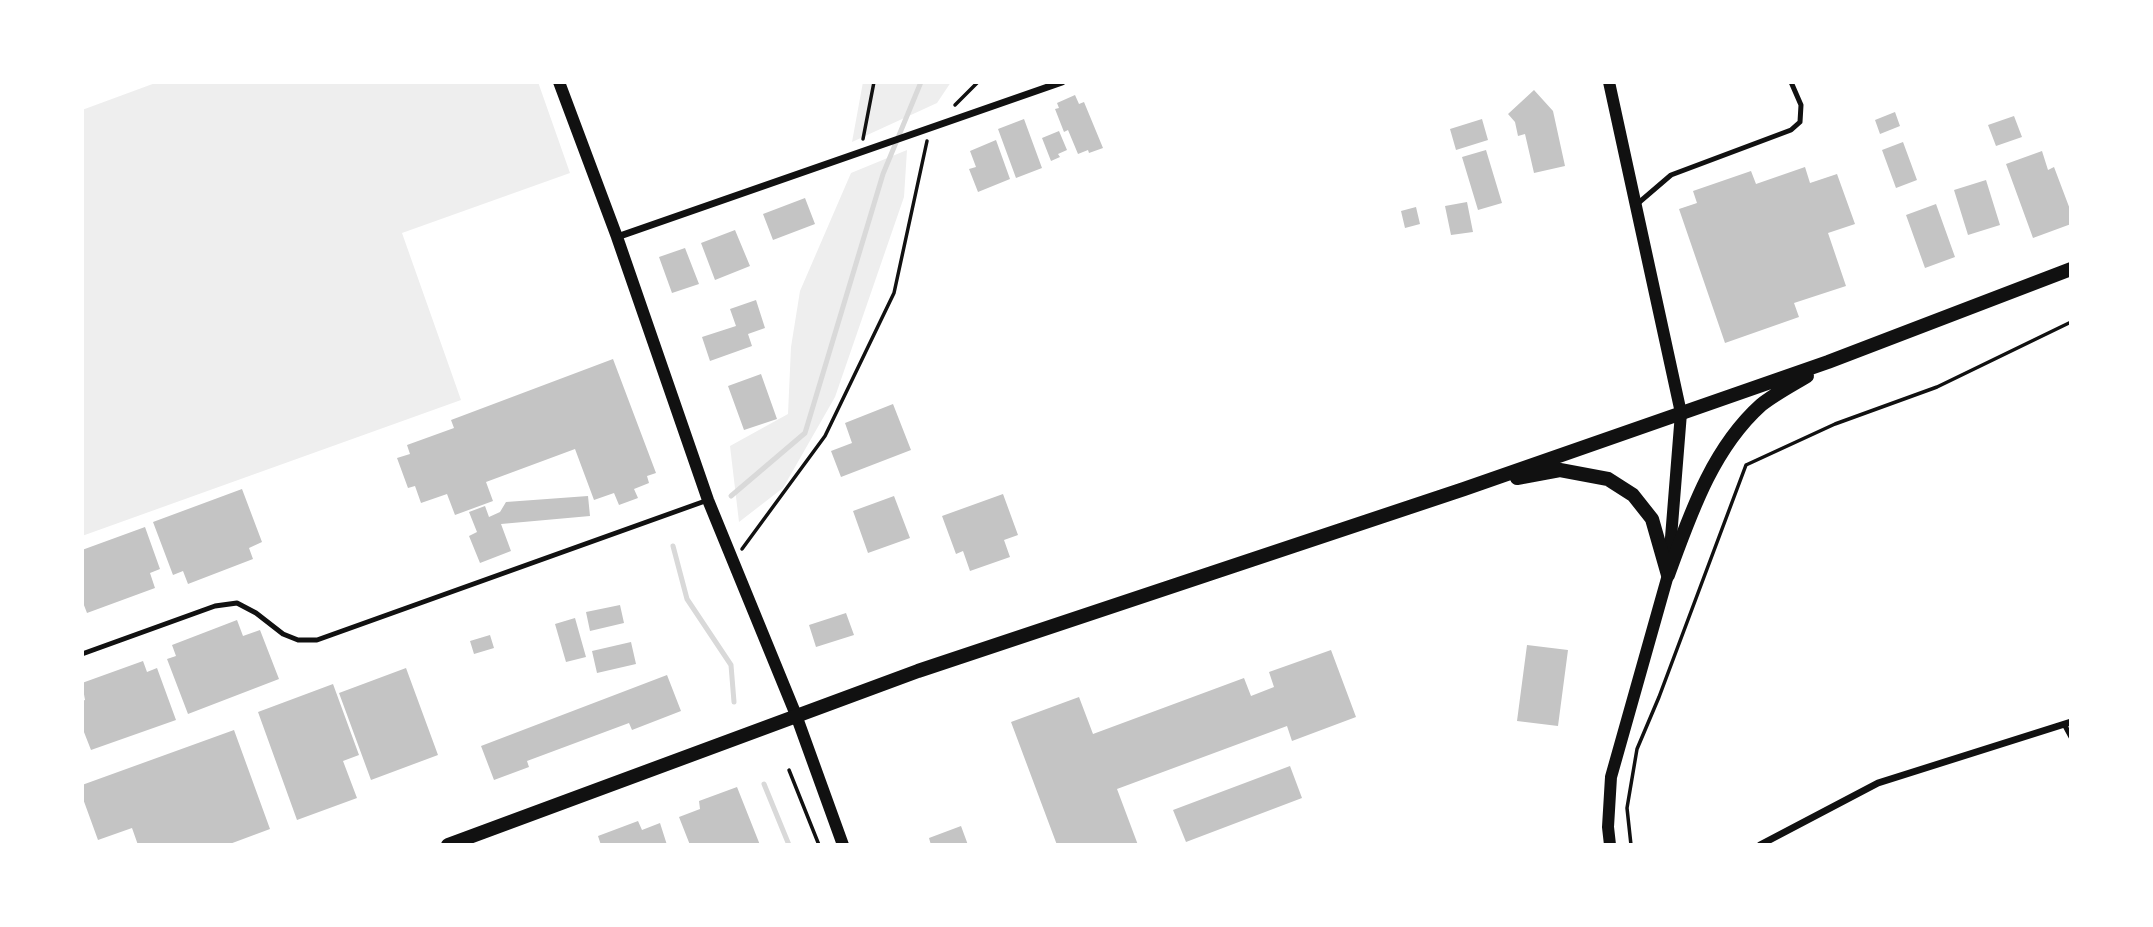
<!DOCTYPE html>
<html>
<head>
<meta charset="utf-8">
<style>
	body { margin:0 }
	#map { position:relative; width:2153px; height:927px; overflow:hidden; background:#fff; font-family:Karla,sans-serif }
	canvas { display:block }
	.frame { position:absolute; inset:0; border:84px solid #fff; pointer-events:none }
</style>
</head>
<body>
<div id="map">
<canvas width="2153" height="927"></canvas>
<div class="frame"></div>
</div>
<script>
const ctx = document.querySelector('canvas').getContext('2d');
ctx.lineJoin = 'round';
function fill(path, color) { ctx.fillStyle = color; ctx.fill(path, 'evenodd'); }
function strokePath(path, color, width, dash) { ctx.strokeStyle = color; ctx.lineWidth = width; ctx.lineCap = dash ? 'butt' : 'round'; ctx.setLineDash(dash || []); ctx.stroke(path); }
const green = new Path2D(`
	M158 82H538L570 173 402 233 461 400 82 536V110Z
	M863 82H951L937 103 852 142Z
	M907 150 904 197 835 397 783 488 739 522 730 446 788 414 791 347 800 291 851 173Z`);
const stream = new Path2D(`
	M731 496 805 433 883 174 921 82
	M673 546 687 599 731 665 734 702
	M764 784 789 845`);
const building = new Path2D(`
	M1534 90 1553 111 1565 166 1534 173 1525 134 1518 136 1515 122 1508 114Z
	M1075 95 1079 104 1084 102 1103 148 1089 153 1088 150 1078 154 1068 130 1064 132 1055 109 1059 108 1057 103Z
	M1895 112 1900 126 1880 134 1875 120Z
	M2014 116 2022 137 1996 146 1988 125Z
	M1024 119 1042 168 1016 178 998 129Z
	M1482 119 1488 140 1456 150 1450 129Z
	M1059 131 1067 150 1058 154 1060 157 1051 161 1042 138Z
	M996 140 1010 179 978 192 969 169 976 167 970 151Z
	M1903 142 1917 180 1896 188 1882 150Z
	M1486 150 1502 203 1478 210 1462 157Z
	M2042 151 2048 170 2054 167 2071 212V224L2033 238 2006 164Z
	M1805 167 1810 183 1837 174 1855 224 1828 233 1846 286 1794 303 1799 317 1725 343 1679 209 1697 203 1693 191 1751 171 1756 184Z
	M1986 180 2000 225 1968 235 1954 190Z
	M805 198 815 224 773 240 763 214Z
	M1467 202 1473 232 1451 235 1445 206Z
	M1936 204 1955 257 1925 268 1906 215Z
	M1416 207 1420 224 1405 228 1401 211Z
	M735 230 750 266 715 280 701 243Z
	M685 248 699 284 672 293 659 257Z
	M756 300 765 328 748 334 752 346 710 361 702 337 736 326 730 309Z
	M613 359 656 473 647 476 649 483 634 489 638 498 619 505 614 493 594 500 575 449 486 482 493 501 455 515 447 494 421 503 415 486 408 488 397 458 410 454 407 445 454 428 451 420Z
	M761 374 777 419 744 430 728 386Z
	M893 404 911 450 841 477 831 451 852 443 845 423Z
	M242 489 262 542 249 548 253 559 188 584 183 571 173 575 153 522Z
	M1003 494 1018 535 1004 540 1010 557 970 571 963 551 956 554 942 516Z
	M588 496 590 516 501 524 511 551 480 563 469 536 477 532 469 512 485 506 489 517 500 512 506 502Z
	M894 496 910 538 868 553 853 511Z
	M145 527 160 569 150 573 155 588 87 613 82 600V550Z
	M620 605 624 623 590 631 586 612Z
	M846 613 854 635 816 647 809 625Z
	M575 618 586 657 566 662 555 624Z
	M237 620 243 636 260 630 279 679 188 714 167 659 176 656 172 645Z
	M490 635 494 648 474 654 470 641Z
	M631 642 636 664 597 673 592 651Z
	M1527 645 1568 650 1558 726 1517 721Z
	M1331 650 1356 717 1292 741 1287 726 1117 789 1138 845H1057L1011 722 1079 697 1093 734 1244 678 1251 696 1274 687 1269 672Z
	M143 661 147 672 157 668 176 720 91 750 82 727V701L85 700 82 683Z
	M406 668 438 755 371 780 339 693Z
	M667 675 681 711 632 730 629 723 527 761 529 767 494 780 481 746Z
	M333 684 359 755 343 761 357 798 297 820 258 712Z
	M234 730 270 829 227 845H138L132 828 98 840 82 796V785Z
	M1290 766 1302 798 1186 842 1173 810Z
	M737 787 760 845H690L679 817 700 809 699 801Z
	M638 821 642 830 660 823 667 845H601L598 836Z
	M961 826 968 845H931L929 838Z`);
const path = new Path2D(`
	M955 105 978 82
	M863 139 874 82
	M1746 465 1835 424 1937 387 2071 322
	M742 549 825 436 894 293 927 141
	M789 770 819 845
	M1631 845 1627 808 1637 749 1659 697 1746 465`);
const service = new Path2D(`
	M1636 205 1671 175 1791 130 1800 122 1801 105 1791 82
	M82 654 215 606 237 603 256 613 283 634 298 640H317L708 500
	M2064 724 2071 737`);
const minor = new Path2D(`
	M617 237 1062 82
	M1760 845 1878 783 2071 722`);
const tertiary = new Path2D(`
	M559 82 617 237 708 500 796 715 843 845
	M1609 82 1681 413 1668 575 1611 777 1608 827 1610 845`);
const secondary = new Path2D(`
	M1517 478 1560 470 1608 479 1633 495 1652 519 1668 575
	M1668 575C1690 515 1712 449 1761 405 1775 394 1792 385 1807 376
	M448 845 918 671 1464 489 1828 362 2071 269`);
fill(green, '#eee');
strokePath(stream, '#d9d9d9', 5);
fill(building, '#c4c4c4');
strokePath(path, '#111', 3.5);
strokePath(service, '#111', 5);
strokePath(minor, '#111', 7);
strokePath(tertiary, '#111', 12);
strokePath(secondary, '#111', 14);
</script>
</body>
</html>
